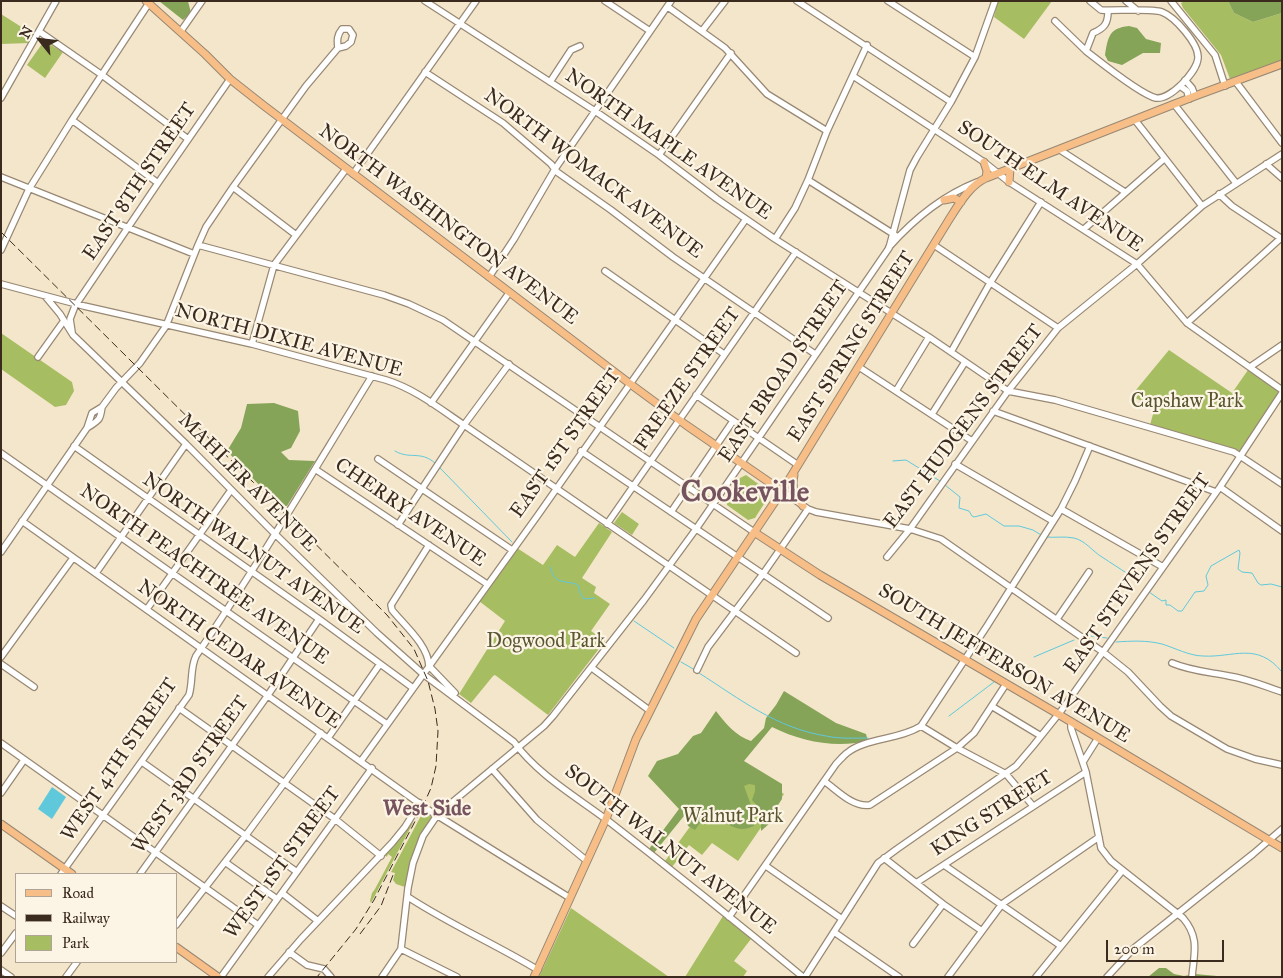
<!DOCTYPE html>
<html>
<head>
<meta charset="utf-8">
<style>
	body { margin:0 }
	#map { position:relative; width:1283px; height:978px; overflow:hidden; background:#f4e6cb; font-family:"IM FELL Great Primer",serif }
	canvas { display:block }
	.frame { position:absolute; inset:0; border:2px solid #3b2a1e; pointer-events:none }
	.legend { position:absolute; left:15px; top:873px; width:162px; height:90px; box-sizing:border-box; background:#fcf5e5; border:1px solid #afa495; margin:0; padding:6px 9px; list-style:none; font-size:15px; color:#3b2a1e }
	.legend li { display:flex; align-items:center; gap:10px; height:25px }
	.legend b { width:25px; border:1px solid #afa495 }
	.north { position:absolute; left:15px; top:15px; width:50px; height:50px; -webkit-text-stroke:4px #fcf5e5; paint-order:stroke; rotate:299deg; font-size:14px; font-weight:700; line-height:20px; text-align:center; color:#3b2a1e }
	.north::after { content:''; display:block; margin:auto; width:18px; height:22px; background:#3b2a1e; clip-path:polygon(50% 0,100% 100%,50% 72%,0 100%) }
	.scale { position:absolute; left:1106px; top:940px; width:118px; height:22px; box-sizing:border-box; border:2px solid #3b2a1e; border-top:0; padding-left:6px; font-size:15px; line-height:18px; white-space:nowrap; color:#3b2a1e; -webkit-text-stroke:4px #fcf5e5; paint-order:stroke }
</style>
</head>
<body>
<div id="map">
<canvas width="1283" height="978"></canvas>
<div class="frame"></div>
<ul class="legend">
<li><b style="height:6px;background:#f7be88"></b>Road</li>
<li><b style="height:6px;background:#3b2a1e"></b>Railway</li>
<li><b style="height:14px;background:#a7bd62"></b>Park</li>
</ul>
<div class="north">N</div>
<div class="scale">200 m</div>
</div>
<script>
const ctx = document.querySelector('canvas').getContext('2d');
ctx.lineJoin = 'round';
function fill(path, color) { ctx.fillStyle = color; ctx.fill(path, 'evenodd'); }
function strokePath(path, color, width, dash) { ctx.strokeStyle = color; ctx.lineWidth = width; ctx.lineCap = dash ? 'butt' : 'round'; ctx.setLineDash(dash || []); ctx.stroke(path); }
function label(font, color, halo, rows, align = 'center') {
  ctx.font = font + ' "IM FELL Great Primer",serif'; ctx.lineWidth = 4.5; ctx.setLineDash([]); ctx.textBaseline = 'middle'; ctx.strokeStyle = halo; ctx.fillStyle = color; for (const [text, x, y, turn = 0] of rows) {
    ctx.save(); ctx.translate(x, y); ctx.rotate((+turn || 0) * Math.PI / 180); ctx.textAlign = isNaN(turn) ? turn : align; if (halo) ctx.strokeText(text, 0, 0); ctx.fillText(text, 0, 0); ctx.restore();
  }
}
const green = new Path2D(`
	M998 1H1052L1024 39 994 17Z
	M1185 1H1228L1234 13 1253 22 1282 13V60L1230 79 1221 55 1183 8 1181 3Z
	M1 14 34 35 29 43 1 44Z
	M44 41 63 52 45 78 27 65Z
	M1 333 72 382 74 391 66 405 55 407 1 369Z
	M1169 350 1232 393 1248 370 1278 391 1277 396 1241 451 1150 425 1155 407 1131 396Z
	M746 475 768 491 769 496 755 518 748 520 727 505 726 498 740 478Z
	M622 512 639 524 632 535 614 523Z
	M599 523 612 532 582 578 596 587 594 593 610 604 591 631 605 641 548 715 495 675 493 676 471 703 459 694 505 621 479 601 517 548 543 565 557 545 575 557Z
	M737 762 784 794 738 861 712 843 702 855 689 845 672 867 665 861Z
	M423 812 432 816 419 839 405 887 396 884 393 880 395 873 391 872Z
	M414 821 371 903 370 901 372 893 375 889 392 857 388 854 387 857 385 855Z
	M571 908 669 977H539Z
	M723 916 751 939 734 961 747 971 743 977H685Z`);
const forest = new Path2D(`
	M159 1H188L191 13 183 20Z
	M1228 1H1282V13L1253 22 1234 13Z
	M1129 26 1137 28 1146 39 1161 43 1160 53H1143L1122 65 1108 61 1105 55C1108 37 1109 28 1129 26Z
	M274 403 298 411 300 431 291 448 281 452 289 460 315 461 287 506 278 505 227 451 241 428 247 404Z
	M784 691 836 723 866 734 868 741C835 748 802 742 772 727L744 761 782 784V799L774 811 770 823 761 831V810L752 800 755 791V785L749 784 744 786 752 808 754 826C744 830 739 830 729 825V818L708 812 695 830 688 826 687 822 691 814 688 811 654 853 649 849 679 809 648 776 657 761 678 754 693 736 701 733 716 711C725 723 736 736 751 741L764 728 766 718 776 705Z
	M1159 968H1166L1174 974 1184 976 1195 974 1228 977H1148Z`);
const water = new Path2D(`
	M52 787 66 797 52 819 38 809Z`);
const stream = new Path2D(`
	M395 451C410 460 420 450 435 463
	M893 461 906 460 940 481
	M440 468 512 542
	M945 485 960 497 959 508 969 511 972 516 974 517 986 514 1004 526H1019L1033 530 1041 535
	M1046 537C1055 538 1064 536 1074 538 1086 541 1092 551 1102 557 1111 563 1119 568 1128 574
	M550 567C551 570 552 573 553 575 559 585 572 580 579 586L580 593 584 599 595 598
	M1149 592 1162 601 1166 600V605H1170L1178 611H1182L1195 592 1204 591 1208 585 1206 576 1211 566 1239 550 1240 553 1238 569 1242 572 1252 573 1258 583 1261 585 1271 584 1282 587
	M634 621 674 648
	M1091 636 1107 638
	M1116 642C1132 641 1146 640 1162 644 1175 648 1190 656 1203 656 1233 658 1257 641 1282 672
	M1034 657 1074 640
	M681 662 695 670
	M699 673C740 699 776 728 826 736 840 739 854 738 868 738
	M949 716 994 682`);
const minor = new Path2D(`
	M425 1 595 111 659 155 717 199 775 239 929 337 1008 391 1055 400 1234 452 1282 484
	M605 1 650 31
	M797 1 951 102
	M888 1 975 57
	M1090 1 1101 10C1113 11 1153 8 1162 12 1175 17 1199 44 1198 58 1197 72 1170 100 1156 98 1141 95 1099 61 1086 51L1093 33C1105 28 1108 23 1108 11
	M1126 1 1138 11
	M1171 1 1215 55 1225 86
	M668 7 725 48 767 94 827 131
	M1055 21 1086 51
	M181 31 202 1
	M702 31 725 1
	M40 32 102 75 188 139
	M425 72 503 123 551 164 557 172 611 210 673 257 815 354
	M853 76 984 162 1009 182 1137 264 1187 323 1282 390
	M1185 80 1192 88 1195 96
	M550 82 571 50 580 46
	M1236 82 1282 143
	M1180 86 1187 91 1189 99
	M1 98 56 1
	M1174 104 1236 183
	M72 120 158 183
	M1135 120 1202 206
	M1060 150 1125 192
	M659 155 731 53
	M1266 164 1282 178
	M353 174 476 1
	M1 177 194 254
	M808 180 895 235
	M233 187 296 235
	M1219 194 1232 206 1282 239
	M1084 229 1164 159
	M775 239 795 208 808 180 827 131 867 45
	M198 245 384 295 409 304 443 320 754 532
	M934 245 1058 328
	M889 247C913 220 944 195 977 182
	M1 250 29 189 72 120 149 3
	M605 271 724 354
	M489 277 514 239 555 169 671 1
	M1 284 84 306 252 344 386 380C415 389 439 408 464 425L796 653
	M45 296 60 314 73 335 186 444 274 533 377 633 423 674 514 742C537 774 575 796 607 820 673 871 739 924 803 977
	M1187 323 1281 238
	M72 332 70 319 75 306 158 183 230 79
	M252 344 274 265 346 169
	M951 352 990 283 1041 202
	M38 357 63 322
	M859 367 972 441
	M1250 367 1282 345
	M896 391 929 337
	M696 395 798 465
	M431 403 509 293
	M102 407 116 388 140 363 166 326 198 245 206 227 233 187 306 86 338 48 346 46 351 42 353 35 349 29H342C337 35 337 40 338 48
	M993 411 1216 492
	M932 414 965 362
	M74 446 319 619 413 688
	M581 451 828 618
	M1 453 387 724
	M378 459 512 550
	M955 464 1053 521
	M315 469 487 584
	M1220 487 1282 531
	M782 491 808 509 816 512 910 529 941 539 1103 652 1128 672 1160 706 1171 716 1227 749 1255 759 1282 765
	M1061 509 1163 567
	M671 512 733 421
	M22 521 430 811 570 898
	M607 524 796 252
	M398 525 464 425 509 364
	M429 545 391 605 392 610C405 626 428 645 429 666L455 693
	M1 552 87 428 92 413 102 407C100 421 99 420 87 428
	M887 557 910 529 1008 391 1058 328 1137 264 1202 206 1282 154
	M96 573 186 444
	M147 609 231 490
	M1057 619 1089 572
	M1 657 73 558
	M1172 663C1191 671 1209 672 1229 676 1248 679 1264 686 1282 692
	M1 664 34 687
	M592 668 649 710
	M697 670 708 647 763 574 808 509
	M993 707 1041 736
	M179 708 335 819 381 856
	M1071 722V728L1086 772 1101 848 1111 861 1183 918C1200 938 1194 953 1192 977
	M921 726 957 748 1006 774 1033 806
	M328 738 380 664
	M1 743 258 925
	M361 761 538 515 746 219
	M142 762 297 872
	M1083 762 1098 738
	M492 769 537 820 587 861
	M824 781C837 790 853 808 870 805L957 748 974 733 1006 684
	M1 793 24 760
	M884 858 943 904 982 931
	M225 862 277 899
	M944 865 1061 946
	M766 866 842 919
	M61 874 189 695C193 682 190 668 196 656 258 565 314 470 372 376
	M140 874 268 695 319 619
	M916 883 1086 772
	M282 893 318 921
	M408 897C449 924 495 944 538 970
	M1 906 16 916
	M729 917 836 764C840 760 843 756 847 753 865 738 899 740 921 726L987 626 1061 509 1075 481 1090 446
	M176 925 246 835 321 733
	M834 932 899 977
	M913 944 943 904
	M401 949 457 977
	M289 952 307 965 324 969 331 977
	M1 953 16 933
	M1 970 11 977
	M66 977 77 962
	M221 977 372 768
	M268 977 301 939 392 843 405 827 420 803
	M382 977 401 949 408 888 413 863 423 836 438 814 544 726 553 716 644 600 696 529 889 248 910 170 917 157 951 102 975 57 995 1
	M805 977 878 863 897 849 1016 766 1033 746 1061 711 1220 487 1282 393
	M948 977 1002 904 1099 837
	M1036 977 1122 871
	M1107 977 1133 949 1253 854 1282 829`);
const major = new Path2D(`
	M146 1 205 54 230 79 263 105 629 383 686 425 782 491
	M984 162 987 171 986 178
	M1009 182 1010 169
	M944 200 954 198 961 202
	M794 475C791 489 795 495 803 506
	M754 532 820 575 1058 714 1282 848
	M1 824 72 874
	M176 947 218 977
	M534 977 606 819 636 739 696 619 782 491 950 218C959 204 970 185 986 178L1195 96 1282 64`);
const rail = new Path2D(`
	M1 232 387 615 414 649 428 681 435 709 438 731 436 766 431 788 423 806 374 900 356 929 317 977
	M360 934 381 906 393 875`);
const streetNames = [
	["NORTH MAPLE AVENUE",668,145,35],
	["NORTH WOMACK AVENUE",593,174,37],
	["EAST 8TH STREET",140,182,-56],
	["SOUTH ELM AVENUE",1050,187,34],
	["NORTH WASHINGTON AVENUE",448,225,37],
	["NORTH DIXIE AVENUE",289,341,15],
	["EAST SPRING STREET",852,347,-58],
	["EAST BROAD STREET",784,372,-56],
	["FREEZE STREET",688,379,-55],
	["EAST HUDGENS STREET",964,427,-53],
	["EAST 1ST STREET",566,444,-55],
	["MAHLER AVENUE",247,483,45],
	["CHERRY AVENUE",410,513,34],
	["NORTH WALNUT AVENUE",253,554,35],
	["EAST STEVENS STREET",1138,574,-55],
	["NORTH PEACHTREE AVENUE",204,575,35],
	["NORTH CEDAR AVENUE",239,655,35],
	["SOUTH JEFFERSON AVENUE",1004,664,31],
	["WEST 4TH STREET",120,760,-56],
	["WEST 3RD STREET",191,775,-55],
	["KING STREET",992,814,-33],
	["SOUTH WALNUT AVENUE",670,850,38],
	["WEST 1ST STREET",283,863,-54]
];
const parkNames = [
	["Capshaw Park",1187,402],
	["Dogwood Park",546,642],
	["Walnut Park",733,817]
];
const quarterNames = [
	["West Side",427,810]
];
const townNames = [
	["Cookeville",745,494]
];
fill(green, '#a7bd62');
fill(forest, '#85a458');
fill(water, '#5fc8db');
strokePath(stream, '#5fc8db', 1);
strokePath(minor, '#988874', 8);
strokePath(major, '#988874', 9);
strokePath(minor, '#fff', 5.5);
strokePath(major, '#f7be88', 7);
strokePath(rail, '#3b2a1e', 1, [8, 4]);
label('20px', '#3b2a1e', '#fcf5e5', streetNames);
label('20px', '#5b5632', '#fcf5e5', parkNames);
label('bold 22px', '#75535f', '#fcf5e5', quarterNames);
label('bold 30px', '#75535f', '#fcf5e5', townNames);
</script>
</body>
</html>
